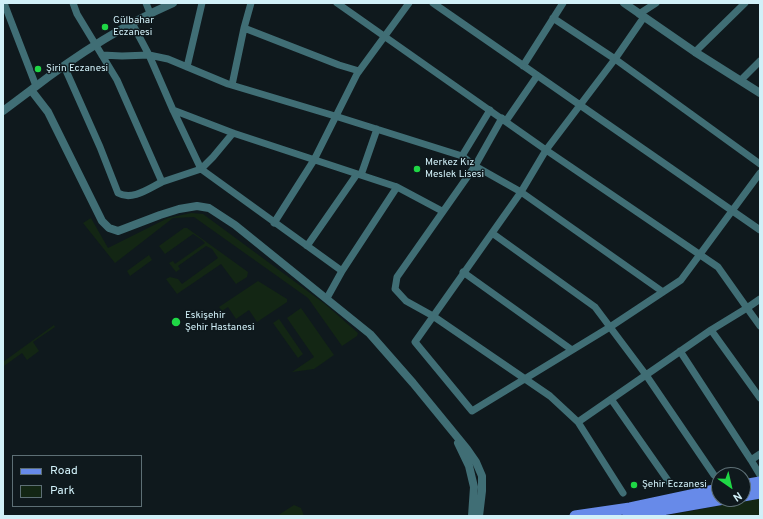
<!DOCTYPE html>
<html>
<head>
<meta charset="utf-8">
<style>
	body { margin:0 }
	#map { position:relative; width:763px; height:519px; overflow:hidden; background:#0f191d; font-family:Overpass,sans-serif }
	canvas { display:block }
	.frame { position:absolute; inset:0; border:4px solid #d1f0f8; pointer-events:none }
	.legend { position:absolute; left:12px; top:455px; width:130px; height:52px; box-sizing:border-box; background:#0f191d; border:1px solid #5d6f75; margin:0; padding:5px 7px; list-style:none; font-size:12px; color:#d1f0f8 }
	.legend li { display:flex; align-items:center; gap:8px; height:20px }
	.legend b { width:20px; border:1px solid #5d6f75 }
	.north { position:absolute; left:711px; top:467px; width:40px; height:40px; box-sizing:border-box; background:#0f191d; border:1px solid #5d6f75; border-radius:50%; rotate:146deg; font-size:11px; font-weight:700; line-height:16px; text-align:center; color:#d1f0f8 }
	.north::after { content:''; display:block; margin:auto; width:14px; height:18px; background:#1fd745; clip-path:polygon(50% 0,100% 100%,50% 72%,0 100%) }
</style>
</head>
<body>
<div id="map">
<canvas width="763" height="519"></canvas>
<div class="frame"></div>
<ul class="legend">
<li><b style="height:5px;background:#678ae9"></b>Road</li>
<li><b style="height:11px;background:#132614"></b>Park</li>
</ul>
<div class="north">N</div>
</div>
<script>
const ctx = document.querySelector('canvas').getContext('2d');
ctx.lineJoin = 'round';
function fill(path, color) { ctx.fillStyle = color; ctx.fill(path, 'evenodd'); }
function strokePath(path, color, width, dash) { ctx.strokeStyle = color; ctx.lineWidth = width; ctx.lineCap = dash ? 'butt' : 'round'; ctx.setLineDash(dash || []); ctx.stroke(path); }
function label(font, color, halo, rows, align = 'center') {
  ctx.font = font + ' Overpass,sans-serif'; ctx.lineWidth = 3; ctx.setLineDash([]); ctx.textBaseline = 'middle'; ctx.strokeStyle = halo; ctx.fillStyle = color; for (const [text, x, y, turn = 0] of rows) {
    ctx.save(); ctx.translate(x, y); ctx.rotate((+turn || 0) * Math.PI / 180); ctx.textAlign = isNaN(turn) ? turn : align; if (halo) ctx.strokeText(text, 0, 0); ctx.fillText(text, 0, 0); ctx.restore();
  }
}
const green = new Path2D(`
	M191 213 203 214 325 304 358 333 357 336 342 346 308 298 194 217 173 218 115 263 83 223 91 218 108 248 168 218Z
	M184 228H187L248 272 247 277 236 284 221 264 177 294 166 279 170 277 178 279 182 284 218 258 212 249 206 246 178 266 180 269 176 272 169 263 173 261 175 264 205 243 202 240 193 234 165 254 159 246Z
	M149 255 152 260 130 276 127 271Z
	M258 281 287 299V302L257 322 249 310 236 319 228 307 222 311 219 307Z
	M301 308 334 355 314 369 292 372 314 357 287 318Z
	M279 319 303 354 298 358 273 323Z
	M54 325 55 327 33 342 39 351 27 360 22 353 4 366 3 362Z
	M760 498V516H665Z
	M294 505 301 508 304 516H277Z`);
const minor = new Path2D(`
	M4 3 36 86
	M73 3 77 14 117 80 162 182 201 169 342 271 397 187 442 211
	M146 3 150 13
	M251 3 244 28 339 65 359 71
	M337 3 546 150 718 267 747 308 711 330 760 398
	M433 3 760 230
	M639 14 656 3
	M644 17 615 59 546 150 521 192 415 342 472 411 610 327 681 280 760 173
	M553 18 615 59 760 164
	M132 23 149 55 168 59 228 84 335 116 462 156 475 166 502 118
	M695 52 745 3
	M102 55 122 56 149 55 173 110 201 169 213 157 233 133
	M64 66 100 147 118 193C132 201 148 189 162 182
	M523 66 563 3
	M187 67 202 3
	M741 80 760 61
	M232 85 244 28
	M173 110 233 133 397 187
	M506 121 537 76
	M462 156 490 110
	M361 175 377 129
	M274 223 314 160 357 74 409 3
	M492 233 595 307 646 375 714 475
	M307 246 357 174
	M463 272 572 350
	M327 298 342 271
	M760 299 747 308 760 326
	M680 351 751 460 760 475
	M611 399 669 482
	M578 422 711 330
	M751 460 760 454
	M623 493 578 422 550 396 433 316 406 301 395 289 397 277 475 166 521 192 663 292`);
const tertiary = new Path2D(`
	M624 3 695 52 760 93
	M31 90C75 56 123 25 173 3
	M3 111 31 90 48 112 102 221 109 228 118 231 160 215 179 209 197 206 209 208 235 225 370 334 413 383 467 449 476 462 482 476V491L479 516
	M458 443 469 466 474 487 472 516`);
const primary = new Path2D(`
	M743 485 760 482
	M743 496 760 493
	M575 516 630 508 719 489
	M628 516 724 499`);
const markers = [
	[105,27,4,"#1fd745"],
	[38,69,4,"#1fd745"],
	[417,169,4,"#1fd745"],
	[176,322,5,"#1fd745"],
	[634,485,4,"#1fd745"]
];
const poiNames = [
	["Gülbahar",113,21],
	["Eczanesi",113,33],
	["Şirin Eczanesi",46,69],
	["Merkez Kız",425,163],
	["Meslek Lisesi",425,175],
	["Eskişehir",185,316],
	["Şehir Hastanesi",185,328],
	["Şehir Eczanesi",642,485]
];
fill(green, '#132614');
strokePath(minor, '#406e75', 7);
strokePath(tertiary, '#406e75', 8);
strokePath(primary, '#678ae9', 11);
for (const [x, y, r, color] of markers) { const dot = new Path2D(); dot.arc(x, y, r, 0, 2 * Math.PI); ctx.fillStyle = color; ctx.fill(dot); strokePath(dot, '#0f191d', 1.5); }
label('10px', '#d1f0f8', '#0f191d', poiNames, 'left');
</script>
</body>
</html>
